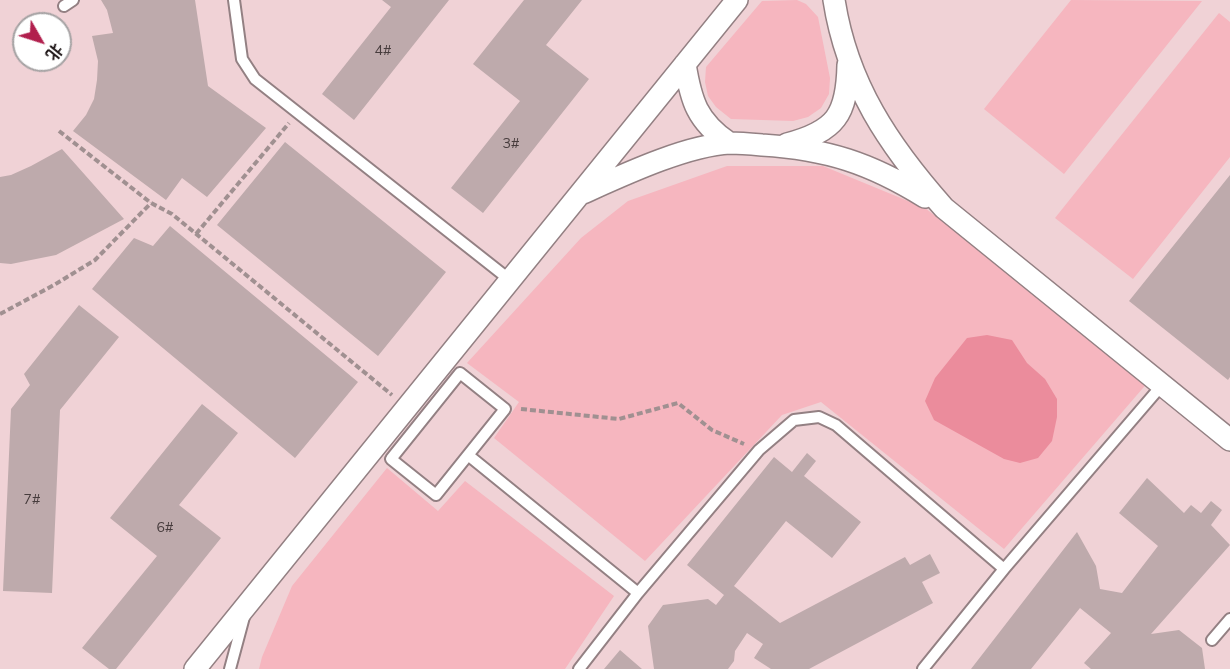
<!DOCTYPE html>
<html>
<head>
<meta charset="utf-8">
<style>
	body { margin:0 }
	#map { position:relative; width:1230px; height:669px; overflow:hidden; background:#f5e0e2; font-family:Mulish,"Noto Sans SC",sans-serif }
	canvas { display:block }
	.north { position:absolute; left:12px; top:12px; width:60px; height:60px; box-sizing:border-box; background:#fff; border:2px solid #a5a2a3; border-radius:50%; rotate:129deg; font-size:16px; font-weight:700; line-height:24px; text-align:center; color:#1f1718 }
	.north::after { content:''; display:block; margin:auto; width:21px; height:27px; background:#b11f4d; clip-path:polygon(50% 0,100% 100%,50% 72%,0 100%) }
</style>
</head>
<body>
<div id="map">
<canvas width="1230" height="669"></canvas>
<div class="north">北</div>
</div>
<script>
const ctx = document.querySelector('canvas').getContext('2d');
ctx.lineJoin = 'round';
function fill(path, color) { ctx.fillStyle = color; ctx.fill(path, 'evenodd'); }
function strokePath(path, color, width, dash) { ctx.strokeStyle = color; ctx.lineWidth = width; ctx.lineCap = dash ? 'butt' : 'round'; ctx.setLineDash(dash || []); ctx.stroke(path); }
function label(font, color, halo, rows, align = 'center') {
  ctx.font = font + ' Mulish,sans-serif'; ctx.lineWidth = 4.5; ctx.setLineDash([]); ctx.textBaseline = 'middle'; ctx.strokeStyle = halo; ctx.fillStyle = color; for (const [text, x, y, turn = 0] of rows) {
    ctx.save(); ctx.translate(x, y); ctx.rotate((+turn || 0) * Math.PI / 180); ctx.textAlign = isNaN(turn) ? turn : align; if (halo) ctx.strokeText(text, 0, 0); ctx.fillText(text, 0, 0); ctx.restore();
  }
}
const built = new Path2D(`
	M0 0H1230V669H0ZM24 24H60V60H24Z`);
const green = new Path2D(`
	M797 0 806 4 818 17 830 78 829 94 821 108 808 117 793 121 731 119 716 107 708 96 705 82 706 67 762 1Z
	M1071 0 1202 1 1064 174 984 109Z
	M1219 13 1230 22V157L1133 279 1055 218Z
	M727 166H823L925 208 1149 381 1004 549 821 402 782 415 645 561 494 438 519 402 467 363 581 238 628 201Z
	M387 468 438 511 465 481 614 596 565 669H259L262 657 292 586Z`);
const water = new Path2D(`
	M987 335 1012 340 1027 363 1045 379 1057 399V417L1052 441 1038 458 1020 463 1004 459 934 420 925 401 935 378 967 338Z`);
const building = new Path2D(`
	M101 0H195L208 86 266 128 207 197 182 178 166 200 73 131 86 115 94 99 97 80 98 61 92 36 113 33 107 10Z
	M382 0H449L354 120 322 94 391 7Z
	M524 0H582L546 45 589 79 483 213 451 188 520 101 473 64Z
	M285 142 446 272 378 356 217 225Z
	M62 149 124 219 56 255 11 264 0 263V177L11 175 31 166Z
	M1230 175V377L1228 380 1129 301Z
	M170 226 358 382 295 458 92 289 134 238 153 246Z
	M79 305 119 337 60 410 52 593 3 591 11 409 30 385 24 374Z
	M202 404 238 433 179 505 221 538 116 669H109L82 648 157 556 110 518Z
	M807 453 816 461 804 476 861 522 832 558 786 521 734 586 780 623 905 557 910 565 930 554 940 573 922 582 933 603 809 669H771L754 658 763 644 747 633 735 651 734 661 728 669H654L648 626 663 605 708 599 716 605 724 595 687 565 774 457 792 472Z
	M1147 478 1184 513 1191 505 1201 513 1211 501 1222 510 1211 525 1230 545 1151 634 1179 630 1202 648 1205 669H1091L1084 663 1111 633 1080 608 1031 669H971L1077 532 1096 566 1100 589 1122 593 1158 546 1119 513Z
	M620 650 642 669H604Z`);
const path = new Path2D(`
	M59 131 151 203 172 214 392 395
	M196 234 289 123
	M0 314 54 285 95 260 151 203
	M521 409 619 419 678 403 712 430 744 444`);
const service = new Path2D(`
	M234 0 242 59 255 79 510 280
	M64 6 73 0
	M460 373 505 409 436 495 391 459Z
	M468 455 638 593
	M1212 640 1230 619
	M230 669 244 617
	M579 669 638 593 759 450 794 420 819 417 836 425 1004 569
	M923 669 1004 569 1162 385`);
const minor = new Path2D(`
	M834 0C847 84 889 146 944 208L1230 440
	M685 64C691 101 697 121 729 143
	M787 144C836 131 847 115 848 65
	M583 193C623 175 687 145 730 143 740 143 751 144 762 145 827 149 870 163 925 197
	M195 669 737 0`);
const numberNames = [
	["4#",383,51],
	["3#",511,144],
	["7#",32,500],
	["6#",165,528]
];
fill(built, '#f0d2d6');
fill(green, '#f6b6bf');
fill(water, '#eb8c9c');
fill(building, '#beaaac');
strokePath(service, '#938083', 14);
strokePath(minor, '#938083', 24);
strokePath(path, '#a09091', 4, [6, 3]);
strokePath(service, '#fff', 10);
strokePath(minor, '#fff', 21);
label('14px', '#473c3d', null, numberNames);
</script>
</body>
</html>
